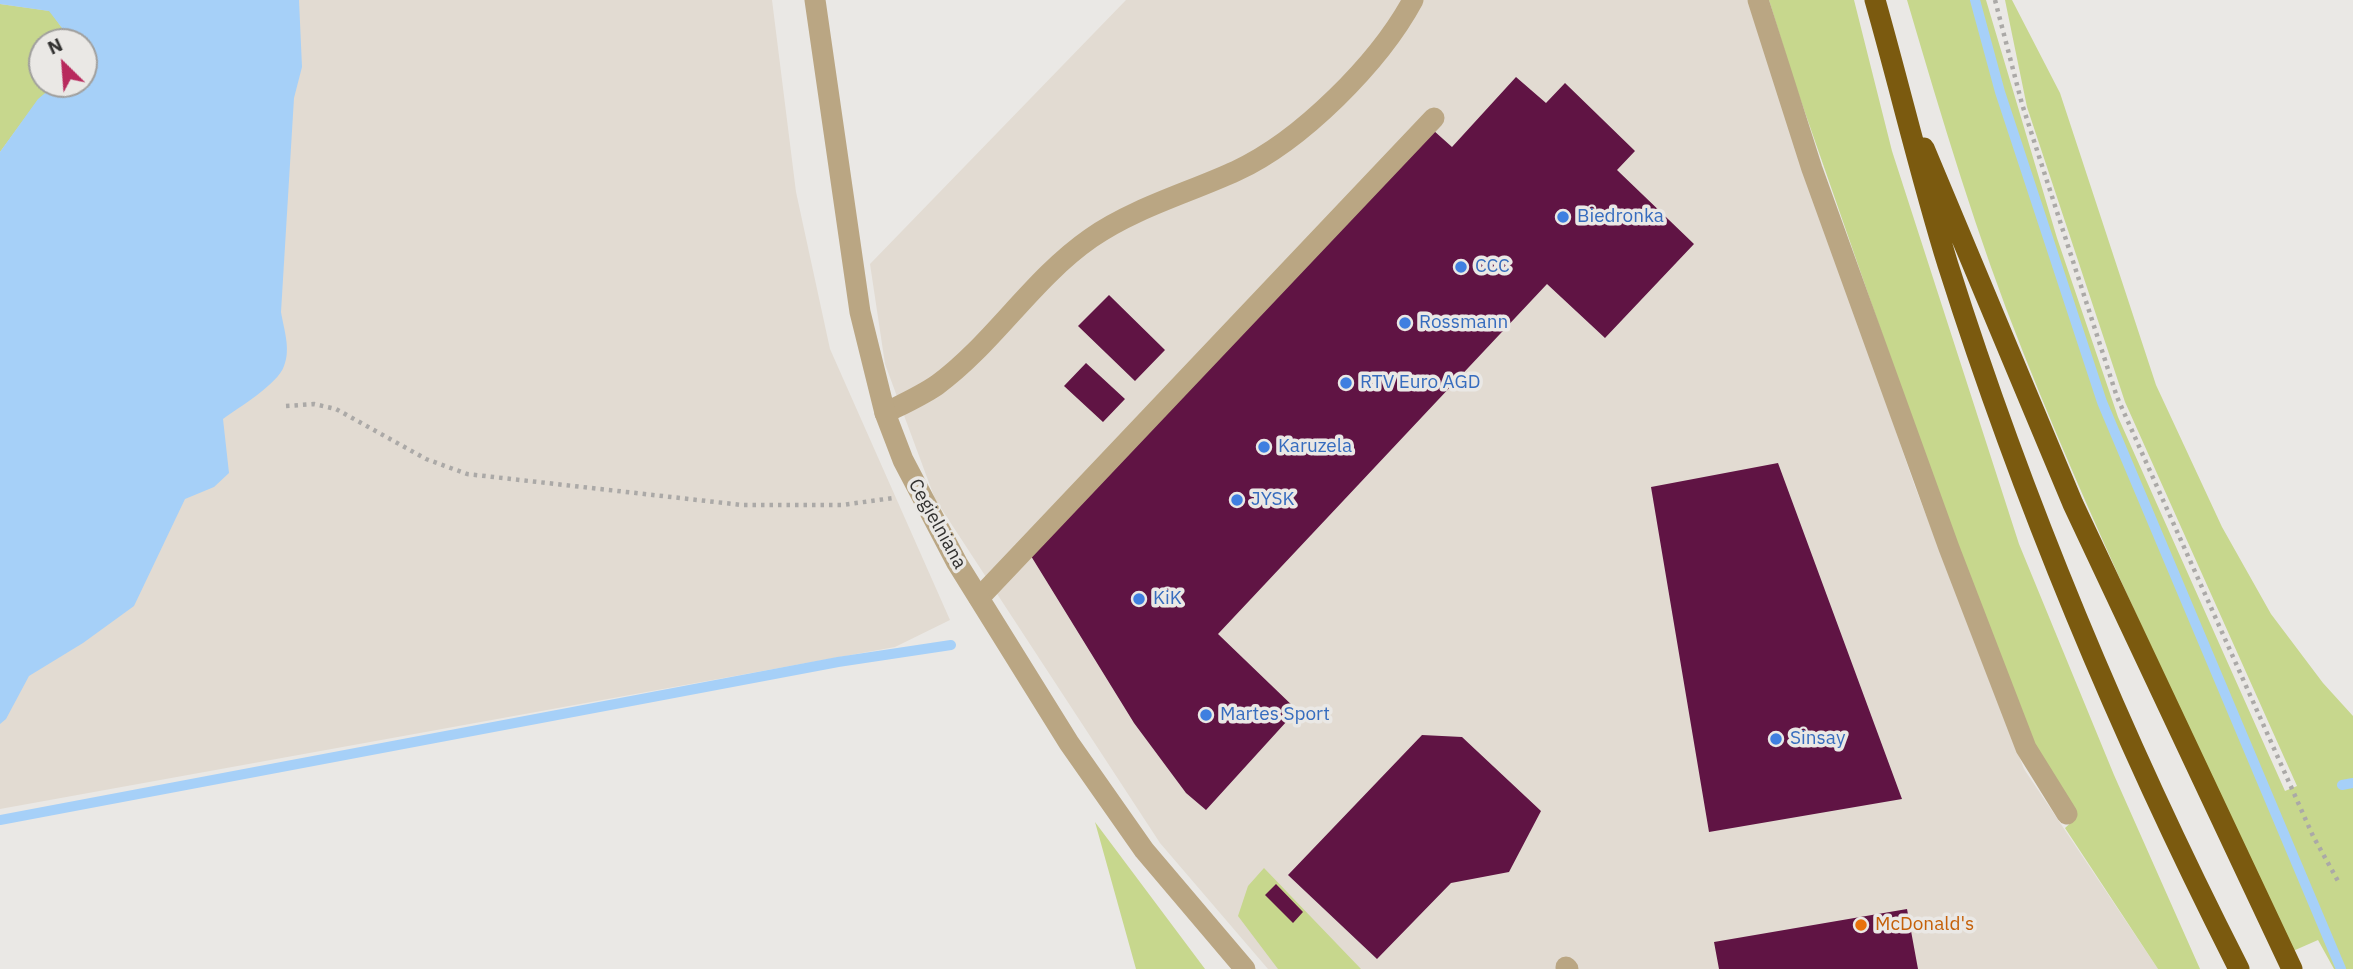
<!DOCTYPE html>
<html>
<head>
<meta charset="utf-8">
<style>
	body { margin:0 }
	#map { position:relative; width:2353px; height:969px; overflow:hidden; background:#eae8e5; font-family:"IBM Plex Sans",sans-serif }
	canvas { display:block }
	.north { position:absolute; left:28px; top:28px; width:70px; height:70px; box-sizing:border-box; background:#eae8e5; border:2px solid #a09f9d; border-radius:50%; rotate:335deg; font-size:19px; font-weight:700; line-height:28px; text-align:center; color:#323130 }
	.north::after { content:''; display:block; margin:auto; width:24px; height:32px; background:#b82a5d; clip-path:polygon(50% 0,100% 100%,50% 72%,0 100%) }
</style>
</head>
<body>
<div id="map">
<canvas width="2353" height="969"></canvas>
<div class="north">N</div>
</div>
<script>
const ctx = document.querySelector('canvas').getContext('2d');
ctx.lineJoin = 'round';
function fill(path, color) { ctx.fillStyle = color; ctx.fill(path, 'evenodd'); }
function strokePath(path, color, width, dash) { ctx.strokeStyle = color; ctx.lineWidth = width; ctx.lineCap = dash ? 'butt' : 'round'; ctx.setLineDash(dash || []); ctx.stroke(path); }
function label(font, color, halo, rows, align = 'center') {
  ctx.font = font + ' "IBM Plex Sans",sans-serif'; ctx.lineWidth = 7; ctx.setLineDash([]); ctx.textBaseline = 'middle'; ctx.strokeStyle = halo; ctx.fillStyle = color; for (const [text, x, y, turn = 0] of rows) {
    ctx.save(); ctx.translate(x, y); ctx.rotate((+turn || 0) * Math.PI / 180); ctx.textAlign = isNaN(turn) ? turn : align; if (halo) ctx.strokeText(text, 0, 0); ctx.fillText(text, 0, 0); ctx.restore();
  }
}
const built = new Path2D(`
	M0 0H772L796 192 830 349 950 620 895 647 0 809ZM42 42H84V84H42Z
	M1126 0H1747L1914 484 2024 769 2158 969H1268L1160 843 935 499 885 364 870 264Z`);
const green = new Path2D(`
	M1769 0H1854L1892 151 2019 544 2114 775 2200 969H2158L2065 828 2076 818 2045 769 1965 572 1793 78Z
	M1907 0H1986L2057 238 2118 417 2285 791 2297 786 2125 402 2027 107 2005 0H2012L2060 93 2156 385 2222 527 2271 614 2323 683 2353 716V969H2334L2318 940 2293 951C2202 752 2104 556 2023 352 1977 237 1942 119 1907 0Z
	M0 4 50 11 62 28 61 42H42V84H56L38 100 0 152Z
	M1095 822 1205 969H1136Z
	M1264 868 1361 969H1278L1238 916 1248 886Z`);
const water = new Path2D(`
	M0 0H299L302 67 294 98 281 312C284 330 291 349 284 366 278 384 238 408 223 419L229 473 214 487 185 499 134 606 83 643 29 676 6 719 0 724V152L38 99 56 84H84V42H61L62 28 49 11 0 4Z`);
const stream = new Path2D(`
	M1975 0 2000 92 2102 402 2341 969
	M2342 785 2353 783
	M0 820 838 662 951 645`);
const building = new Path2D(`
	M1516 77 1546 103 1565 83 1635 151 1617 170 1694 244 1605 338 1547 284 1218 634 1297 710 1206 810 1186 793 1134 723 1031 556 1433 130 1452 147Z
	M1109 295 1165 350 1135 381 1078 326Z
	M1086 363 1125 399 1103 422 1064 386Z
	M1778 463 1902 799 1709 832 1651 487Z
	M1422 735 1462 737 1541 811 1509 872 1451 883 1377 959 1288 875Z
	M1276 884 1303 912 1293 923 1265 895Z
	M1907 909 1918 969H1719L1714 942Z`);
const path = new Path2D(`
	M1995 0 2022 104 2117 397 2313 836 2338 881
	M286 406 314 404 336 409 426 459 467 474 742 505H842L893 498`);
const lane = new Path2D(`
	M1758 0 1812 169 1949 548 2026 748 2067 814
	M885 413C903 404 921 396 937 385 994 343 1032 279 1091 238 1134 208 1188 193 1236 171 1301 141 1379 63 1413 0
	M979 598 1434 118
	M1566 967 1568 969`);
const street = new Path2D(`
	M815 0 860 312 885 413 903 460 957 563 1069 743 1144 850 1245 969`);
const highway = new Path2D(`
	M1875 0C1900 88 1921 178 1948 265 2025 508 2124 743 2239 969
	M1924 148 2073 504 2292 969`);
const markers = [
	[1563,217,7,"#3f7fe0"],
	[1461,267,7,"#3f7fe0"],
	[1405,323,7,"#3f7fe0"],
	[1346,383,7,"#3f7fe0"],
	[1264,447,7,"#3f7fe0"],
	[1237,500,7,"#3f7fe0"],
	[1139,599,7,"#3f7fe0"],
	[1206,715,7,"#3f7fe0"],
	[1776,739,7,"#3f7fe0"],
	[1861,925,7,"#e8710a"]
];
const shopNames = [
	["Biedronka",1577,217],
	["CCC",1475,267],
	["Rossmann",1419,323],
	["RTV Euro AGD",1360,383],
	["Karuzela",1278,447],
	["JYSK",1251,500],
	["KiK",1153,599],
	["Martes Sport",1220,715],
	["Sinsay",1790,739]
];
const streetNames = [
	["Cegielniana",937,524,61]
];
const foodNames = [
	["McDonald's",1875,925]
];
fill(built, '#e2dbd2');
fill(green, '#c7d78d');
fill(water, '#a6d0f8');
strokePath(stream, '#a6d0f8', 10);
fill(building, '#601444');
strokePath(path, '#aba9a7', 4.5, [3.5, 5]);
strokePath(lane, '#baa683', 21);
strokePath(street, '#baa683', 21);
strokePath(highway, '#7b5a0f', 21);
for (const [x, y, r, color] of markers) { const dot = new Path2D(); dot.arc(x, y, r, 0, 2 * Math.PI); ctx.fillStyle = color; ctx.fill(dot); strokePath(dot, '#eae8e5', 2.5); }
label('19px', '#366cbe', '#eae8e5', shopNames, 'left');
label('19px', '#323130', '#eae8e5', streetNames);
label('19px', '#c56008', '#eae8e5', foodNames, 'left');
</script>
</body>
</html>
